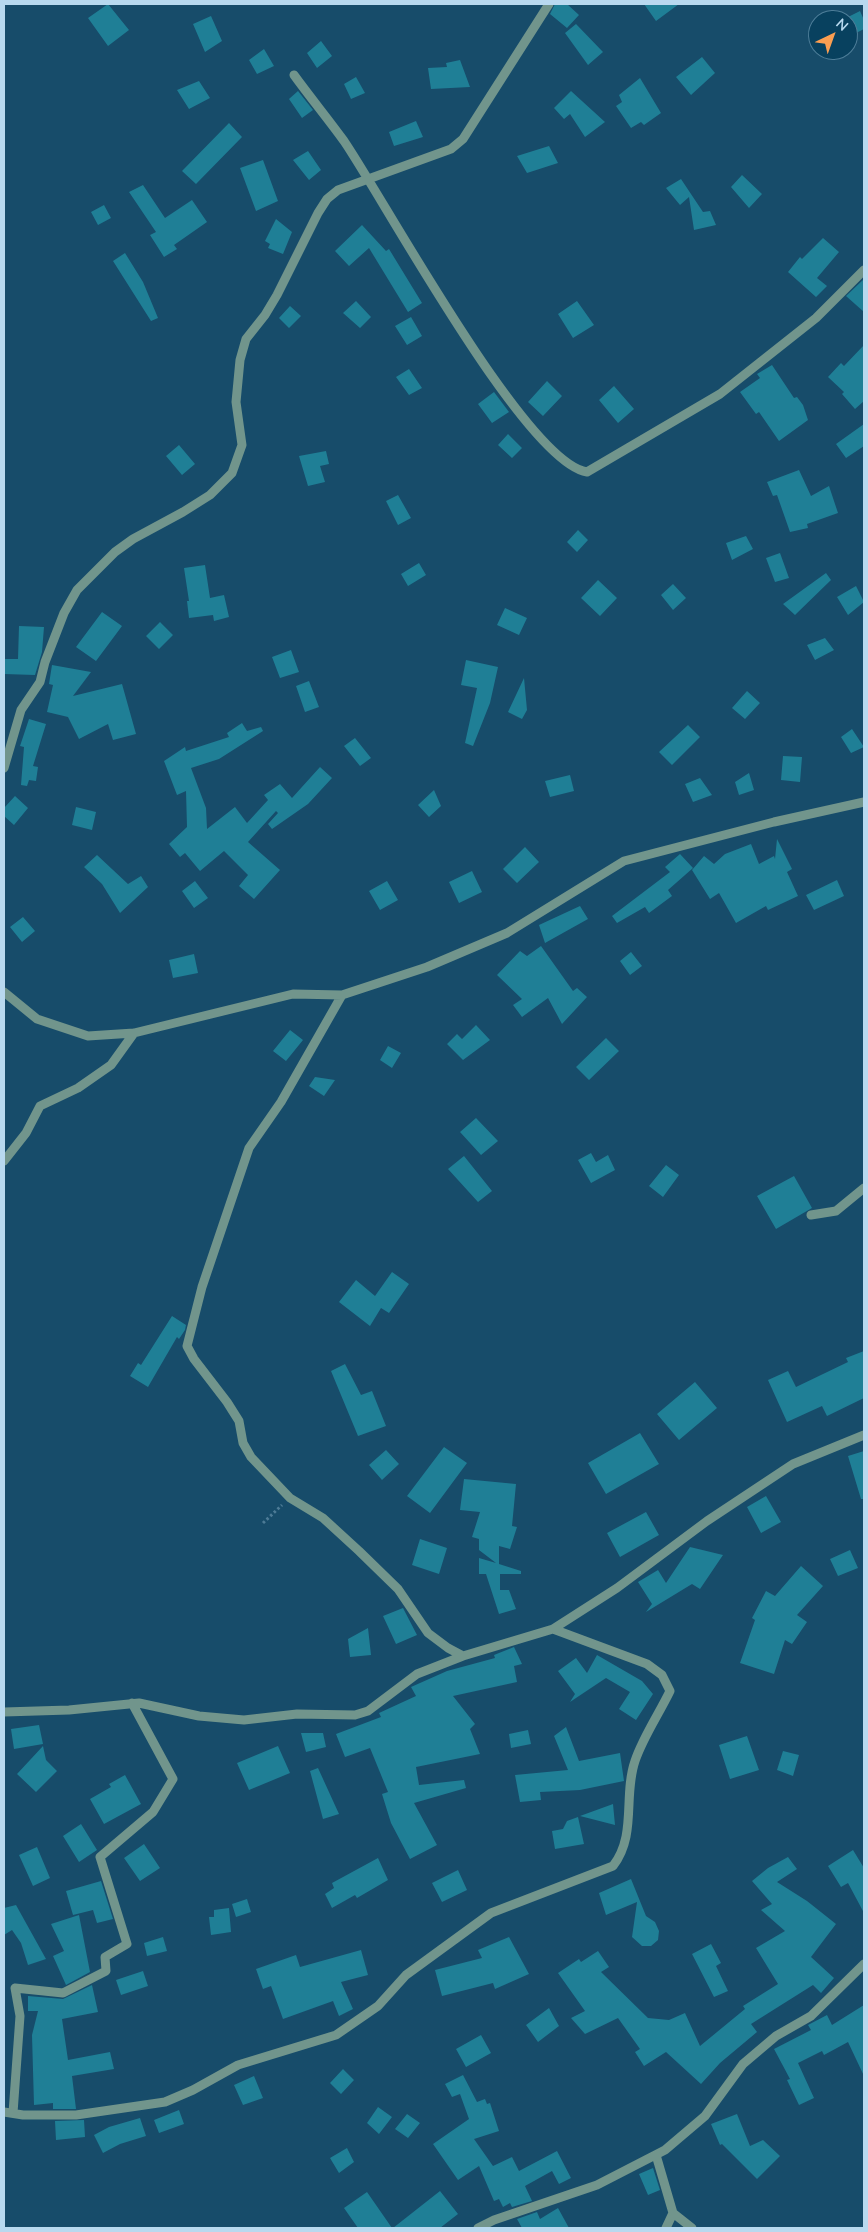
<!DOCTYPE html>
<html>
<head>
<meta charset="utf-8">
<style>
	body { margin:0 }
	#map { position:relative; width:868px; height:2232px; overflow:hidden; background:#174c6a; font-family:Mulish,sans-serif }
	canvas { display:block }
	.frame { position:absolute; inset:0; border:5px solid #b8d9ef; pointer-events:none }
	.north { position:absolute; left:808px; top:10px; width:50px; height:50px; box-sizing:border-box; background:#08415f; border:1px solid #4e7e99; border-radius:50%; rotate:42deg; font-size:14px; font-weight:700; line-height:20px; text-align:center; color:#b8d9ef }
	.north::after { content:''; display:block; margin:auto; width:18px; height:22px; background:#fb9e51; clip-path:polygon(50% 0,100% 100%,50% 72%,0 100%) }
</style>
</head>
<body>
<div id="map">
<canvas width="868" height="2232"></canvas>
<div class="frame"></div>
<div class="north">N</div>
</div>
<script>
const ctx = document.querySelector('canvas').getContext('2d');
ctx.lineJoin = 'round';
function fill(path, color) { ctx.fillStyle = color; ctx.fill(path, 'evenodd'); }
function strokePath(path, color, width, dash) { ctx.strokeStyle = color; ctx.lineWidth = width; ctx.lineCap = dash ? 'butt' : 'round'; ctx.setLineDash(dash || []); ctx.stroke(path); }
const building = new Path2D(`
	M108 4 129 30 108 46 88 18Z
	M555 4H567L579 15 567 28 550 14Z
	M644 4H679L656 21Z
	M860 11 864 20V29L848 37V17Z
	M211 16 222 41 205 52 193 24Z
	M576 24 603 52 588 65 565 33Z
	M321 41 332 56 317 68 307 53Z
	M264 49 274 66 257 74 249 60Z
	M702 57 715 73 691 95 676 77Z
	M460 60 470 87 431 89 428 68 447 67 446 63Z
	M356 77 365 93 351 99 344 84Z
	M640 78 661 113 644 125 641 122 631 128 616 106 622 102 619 95Z
	M199 81 210 98 189 109 177 90Z
	M298 91 313 110 302 118 289 99Z
	M571 91 605 122 585 137 570 114 564 119 554 108Z
	M416 121 423 137 394 146 389 132Z
	M229 123 242 137 196 184 182 171Z
	M549 146 558 163 527 173 517 156Z
	M308 151 321 170 309 180 293 160Z
	M263 160 278 201 256 211 240 168Z
	M742 175 762 194 749 208 731 187Z
	M681 179 703 212 710 211 716 225 694 230 689 197 680 205 666 188Z
	M143 185 165 218 192 200 207 222 174 245 177 249 164 257 150 235 156 232 129 192Z
	M104 205 111 218 98 225 91 212Z
	M276 219 292 232 283 254 268 248 270 244 265 241Z
	M362 225 386 251 389 249 422 303 408 312 369 248 349 266 335 251Z
	M823 238 839 252 817 278 827 286 816 297 788 272 800 257 802 259Z
	M125 253 143 282 158 318 151 321 113 261Z
	M864 279V312L846 296Z
	M356 301 371 317 360 328 343 313Z
	M577 301 594 325 573 338 558 314Z
	M290 306 301 316 289 328 279 318Z
	M411 317 422 336 407 345 395 326Z
	M864 345V401L855 409 842 394 844 392 828 377 841 363 844 366Z
	M772 365 794 398 797 397 803 405 808 420 779 441 759 412 756 414 740 392 760 378 757 374Z
	M409 369 422 388 409 395 396 377Z
	M547 381 562 396 543 416 528 402Z
	M614 386 634 409 618 423 599 400Z
	M494 392 509 412 492 423 478 404Z
	M864 424V446L846 458 836 444Z
	M508 434 522 448 512 458 498 445Z
	M179 445 195 464 182 475 166 456Z
	M326 451 329 464 320 466 325 482 308 486 299 456Z
	M799 470 811 496 829 486 838 513 807 524 808 528 790 532 777 495 773 496 767 482Z
	M398 495 411 518 398 525 386 501Z
	M578 530 588 540 577 552 567 542Z
	M746 536 753 549 732 560 726 543Z
	M780 553 789 578 775 582 766 558Z
	M419 563 426 575 408 586 401 574Z
	M205 565 210 598 224 595 229 617 214 621 213 615 189 618 187 601H189L184 568Z
	M826 573 831 580 795 615 783 604Z
	M598 580 617 598 600 616 581 598Z
	M673 584 686 598 673 610 661 595Z
	M856 586 864 602 848 615 837 597Z
	M505 608 527 618 519 635 497 625Z
	M102 612 122 626 96 661 76 647Z
	M160 622 173 635 159 649 146 636Z
	M19 626 44 627 42 652 35 675 4 674V659H18Z
	M825 638 834 650 815 660 807 645Z
	M291 650 299 672 280 678 272 657Z
	M466 660 498 667 490 703 473 746 465 743 477 688 461 685Z
	M52 665 91 672 73 696 122 684 136 734 113 740 108 724 79 739 68 717 47 712 53 685 49 684Z
	M524 678 527 710 522 719 508 712Z
	M309 681 319 707 305 712 296 686Z
	M747 691 760 703 745 719 732 708Z
	M29 719 46 724 33 766 38 767 36 781 29 780 27 786 21 785 24 747 20 746Z
	M242 723 247 731 261 727 263 731 219 759 191 768 206 808 207 829 235 807 247 823 268 800 264 795 280 784 292 798 320 767 332 778 308 804 272 829 268 824 278 813 276 811 248 842 280 870 254 899 239 886 248 875 224 851 200 871 185 853 180 857 169 844 187 827 186 791 177 795 164 761 185 747 186 751 229 737 227 733Z
	M688 725 700 737 672 765 659 752Z
	M852 729 864 747 851 753 841 737Z
	M355 738 371 758 360 766 344 746Z
	M783 756 802 757 800 782 781 780Z
	M749 773 754 790 739 795 735 782Z
	M570 775 574 791 550 797 545 781Z
	M700 778 712 795 693 802 685 784Z
	M434 790 441 806 429 817 418 805Z
	M15 796 28 808 14 825 4 816V808Z
	M76 807 96 812 92 830 72 825Z
	M777 839 792 869 787 872 798 896 768 910 766 906 736 923 719 893 710 899 692 870 704 856 714 864 725 854 751 844 759 864 774 856 775 859Z
	M525 847 539 862 517 883 503 869Z
	M680 854 693 868 668 890 672 896 649 913 645 907 617 923 612 916 670 872 665 867Z
	M97 855 128 884 141 876 148 887 120 913 102 884 84 867Z
	M472 871 482 892 459 903 449 882Z
	M837 880 844 896 814 910 806 895Z
	M195 881 208 898 194 908 182 891Z
	M387 881 398 900 380 910 369 891Z
	M580 906 588 919 545 943 539 925Z
	M23 917 35 931 22 942 10 927Z
	M541 946 573 991 577 988 587 997 562 1024 548 998 522 1017 513 1005 522 999 497 975 520 951 527 956Z
	M631 952 642 966 630 975 620 961Z
	M194 954 198 973 173 978 169 960Z
	M476 1025 490 1040 463 1060 447 1044 457 1034 462 1039Z
	M290 1030 303 1040 286 1061 273 1051Z
	M606 1038 619 1051 589 1080 576 1067Z
	M388 1046 401 1053 392 1068 380 1060Z
	M315 1077 335 1080 324 1096 309 1086Z
	M476 1118 498 1141 481 1155 460 1132Z
	M591 1153 596 1162 608 1155 615 1170 591 1183 578 1160Z
	M464 1156 492 1191 478 1202 448 1169Z
	M666 1165 679 1175 663 1197 649 1186Z
	M794 1176 812 1208 776 1229 757 1196Z
	M392 1272 409 1284 389 1313 381 1308 370 1326 339 1302 356 1280 375 1296Z
	M172 1316 186 1325 185 1330 179 1339 177 1337 148 1387 130 1376 138 1363 141 1365Z
	M864 1351V1398L827 1416 822 1406 787 1422 768 1380 788 1371 796 1387 848 1362 846 1358Z
	M345 1364 361 1395 372 1391 386 1426 358 1436 331 1371Z
	M695 1382 717 1408 679 1440 657 1414Z
	M640 1433 659 1464 606 1494 588 1463Z
	M444 1447 467 1463 430 1513 407 1496Z
	M386 1450 399 1464 382 1480 369 1465Z
	M864 1451V1499H861L848 1456Z
	M464 1479 516 1484 512 1526 517 1527 510 1549 499 1546V1564L521 1571V1574H500V1590H509L516 1609 499 1614 486 1574H479V1558L496 1563 479 1550V1539L472 1537 480 1512 460 1510Z
	M766 1496 781 1522 761 1533 747 1507Z
	M646 1512 659 1535 620 1557 607 1533Z
	M420 1539 447 1548 439 1574 412 1565Z
	M690 1547 723 1555 700 1589 692 1584 646 1612 652 1604 638 1582 658 1570 666 1583Z
	M850 1550 858 1568 838 1576 830 1559Z
	M801 1566 823 1586 797 1615 807 1622 792 1644 785 1640 774 1674 740 1663 755 1620 752 1618 766 1591 775 1596Z
	M403 1608 417 1635 396 1644 383 1616Z
	M368 1628 371 1655 350 1657 348 1639Z
	M514 1647 522 1664 514 1666 517 1682 453 1696 475 1724 470 1729 480 1754 416 1767 419 1785 464 1780 466 1788 414 1803 437 1845 410 1859 391 1823 382 1794 388 1792 370 1748 345 1757 336 1734 381 1717 379 1713 416 1696 411 1687 447 1671 495 1658 494 1655Z
	M597 1655 642 1681 653 1694 636 1720 619 1709 630 1692 606 1678 570 1702 575 1694 558 1671 576 1658 587 1673Z
	M39 1725 43 1744 14 1749 11 1729Z
	M566 1727 579 1761 620 1753 624 1781 580 1790 540 1792 541 1800 520 1802 515 1775 568 1770 554 1736Z
	M528 1730 531 1744 511 1748 509 1734Z
	M301 1733H323L326 1747 306 1752Z
	M747 1736 759 1770 730 1779 719 1745Z
	M43 1746 46 1760 57 1771 36 1792 17 1774Z
	M278 1746 290 1773 249 1790 237 1763Z
	M783 1751 799 1755 793 1776 777 1770Z
	M318 1768 339 1814 323 1819 310 1771Z
	M125 1775 141 1804 104 1824 90 1799 111 1787 109 1784Z
	M613 1804 615 1825 580 1816Z
	M578 1817 584 1844 555 1849 552 1831 563 1829 567 1821Z
	M81 1824 97 1850 79 1862 63 1836Z
	M144 1844 160 1868 140 1881 124 1858Z
	M37 1847 50 1878 33 1886 19 1855Z
	M853 1850 864 1868V1913L848 1883 841 1887 828 1866Z
	M788 1857 797 1869 777 1882 807 1901 836 1924 811 1957 834 1978 821 1993 813 1985 751 2024 757 2032 720 2063 701 2084 666 2052 644 2066 635 2052 640 2049 618 2018 585 2034 571 2018 585 2011 558 1973 579 1959 581 1962 598 1951 609 1967 601 1972 648 2018 669 2020 685 2013 700 2046 745 2009 743 2006 778 1984 756 1948 785 1931 761 1910 772 1904 752 1881 768 1868Z
	M378 1858 388 1880 357 1898 355 1895 332 1908 325 1894 334 1888 332 1883Z
	M458 1870 467 1890 442 1902 432 1883Z
	M631 1879 646 1916 655 1922 659 1931 658 1940 651 1946H642L632 1937 637 1902 606 1915 599 1893Z
	M101 1881 113 1919 97 1923 93 1910 73 1915 66 1891Z
	M247 1899 251 1912 236 1917 232 1904Z
	M16 1905 46 1959 28 1965 21 1943 12 1930 4 1935V1908Z
	M229 1908 231 1932 211 1935 209 1917H214V1910Z
	M79 1915 90 1972 66 1985 53 1956 64 1951 51 1924Z
	M163 1937 167 1951 147 1956 144 1943Z
	M509 1937 529 1974 495 1989 493 1983 442 1996 435 1970 482 1958 478 1950Z
	M711 1944 721 1963 716 1966 728 1991 714 1997 692 1954Z
	M361 1950 368 1975 341 1982 353 2009 339 2016 333 2001 283 2019 271 1986 263 1989 256 1969 296 1955 300 1967Z
	M143 1971 148 1986 121 1995 116 1980Z
	M92 1985 98 2012 62 2019 68 2060 110 2052 114 2069 72 2076 76 2109H53V2103L34 2105 32 2035 38 2011H28V1996L63 1999Z
	M864 2005V2076L848 2042 824 2055 822 2051 798 2063 814 2098 799 2105 787 2080 790 2079 774 2049 811 2030 808 2025 827 2015 832 2025Z
	M549 2008 559 2026 538 2042 526 2025Z
	M481 2035 491 2053 466 2067 456 2049Z
	M343 2069 354 2080 341 2094 330 2083Z
	M463 2075 477 2102 485 2099 487 2104 490 2103 499 2131 474 2139 493 2166 512 2157 519 2171 557 2151 571 2178 559 2184 552 2171 525 2186 532 2201 512 2207 510 2203 503 2207 499 2199 494 2201 479 2166 458 2180 433 2144 469 2119 460 2094 452 2097 445 2084Z
	M254 2076 263 2098 243 2105 234 2085Z
	M378 2107 392 2117 379 2134 367 2123Z
	M179 2110 184 2124 159 2133 154 2120Z
	M407 2114 420 2123 408 2138 395 2129Z
	M737 2114 750 2146 763 2140 780 2156 757 2179 722 2144 720 2145 711 2124Z
	M140 2118 146 2136 120 2144 103 2153 94 2135 109 2127Z
	M84 2120 85 2137 56 2140 55 2121Z
	M347 2148 354 2162 339 2173 330 2158Z
	M653 2168 660 2190 648 2195 639 2174Z
	M440 2191 458 2214 440 2228H393Z
	M367 2192 392 2228H358L344 2208Z
	M558 2208 569 2228H522L517 2219 537 2212 540 2219Z`);
const path = new Path2D(`
	M263 1523 282 1505`);
const minor = new Path2D(`
	M294 75C310 97 328 119 344 141 385 201 526 463 587 472L720 394 816 318 864 270
	M4 768 21 710 40 682 45 662 64 613 77 590 115 552 133 539 183 512 210 495 232 473 242 445 236 402 240 360 246 339 265 315 277 295 318 213 327 199 338 190 451 149 463 139 549 4
	M4 992 37 1019 88 1036 134 1033 293 994 342 995 427 967 507 933 624 861 774 822 864 802
	M342 995 281 1102 249 1148 202 1287 187 1346 194 1359 227 1402 239 1421 243 1443 251 1457 290 1498 323 1518 359 1551 398 1589 428 1633 448 1648 463 1656
	M4 1161 26 1133 40 1106 78 1088 111 1065 134 1033
	M811 1215 836 1211 864 1188
	M4 1712 69 1710 139 1703 199 1716 244 1720 297 1714 355 1715 368 1711 417 1674 463 1656 553 1629 617 1588 707 1521 793 1464 864 1435
	M4 2112 23 2115H76L165 2102 193 2090 238 2065 336 2035 378 2006 406 1975 491 1913 613 1866C637 1835 623 1796 635 1761 643 1737 659 1714 670 1691L662 1675 647 1664 553 1629
	M13 2113 20 2016 15 1988 63 1993 106 1971 105 1957 127 1944 100 1857 153 1812 173 1779 132 1703
	M656 2155 673 2213 666 2228
	M673 2213 692 2228
	M478 2228 494 2220 597 2185 665 2150 705 2116 743 2064 776 2036 811 2016 864 1964`);
fill(building, '#1f7f96');
strokePath(path, '#4d7b96', 3, [2.5, 2.5]);
strokePath(minor, '#71958c', 9);
</script>
</body>
</html>
